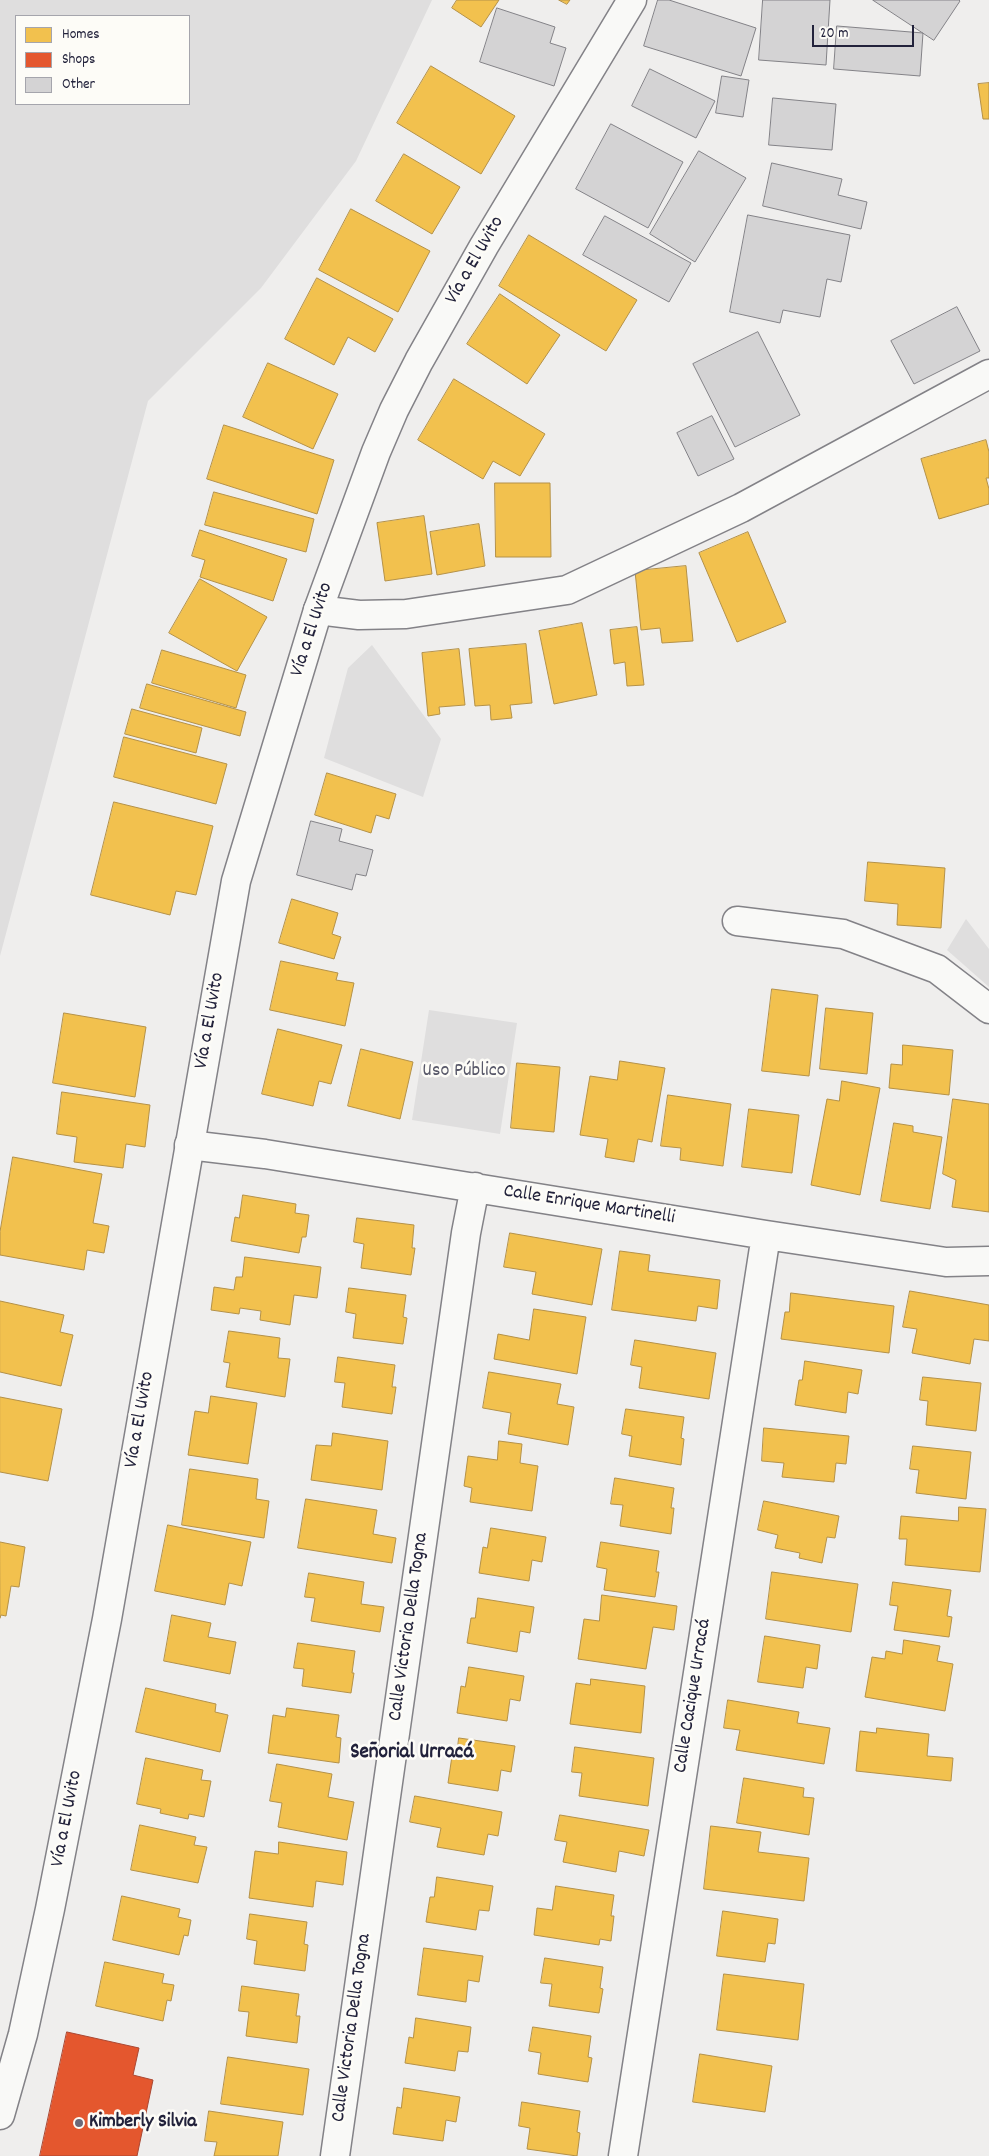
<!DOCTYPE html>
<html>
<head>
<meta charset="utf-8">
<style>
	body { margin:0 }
	#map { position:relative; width:989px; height:2156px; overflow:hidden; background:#efeeed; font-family:Dekko,sans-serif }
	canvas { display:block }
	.legend { position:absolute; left:15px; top:15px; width:175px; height:90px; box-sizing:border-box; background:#fdfcf7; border:1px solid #a5a5ac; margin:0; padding:6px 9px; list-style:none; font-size:15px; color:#22223b }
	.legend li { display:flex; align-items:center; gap:10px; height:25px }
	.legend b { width:25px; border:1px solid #a5a5ac }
	.scale { position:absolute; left:812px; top:25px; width:102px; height:22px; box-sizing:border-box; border:2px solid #22223b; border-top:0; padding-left:6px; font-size:15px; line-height:18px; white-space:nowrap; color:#22223b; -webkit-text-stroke:4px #fdfcf7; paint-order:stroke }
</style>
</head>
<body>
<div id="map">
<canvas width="989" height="2156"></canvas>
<ul class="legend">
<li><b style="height:14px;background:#f2c14e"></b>Homes</li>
<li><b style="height:14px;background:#e4572e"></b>Shops</li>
<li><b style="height:14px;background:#d4d3d4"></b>Other</li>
</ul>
<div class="scale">20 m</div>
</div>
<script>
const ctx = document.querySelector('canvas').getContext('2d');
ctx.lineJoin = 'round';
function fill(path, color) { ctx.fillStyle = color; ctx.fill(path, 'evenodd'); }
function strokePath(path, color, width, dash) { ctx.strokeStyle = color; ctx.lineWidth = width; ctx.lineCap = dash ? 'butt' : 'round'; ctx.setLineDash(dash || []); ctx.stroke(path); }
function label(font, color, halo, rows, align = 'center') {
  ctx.font = font + ' Dekko,sans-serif'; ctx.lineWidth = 5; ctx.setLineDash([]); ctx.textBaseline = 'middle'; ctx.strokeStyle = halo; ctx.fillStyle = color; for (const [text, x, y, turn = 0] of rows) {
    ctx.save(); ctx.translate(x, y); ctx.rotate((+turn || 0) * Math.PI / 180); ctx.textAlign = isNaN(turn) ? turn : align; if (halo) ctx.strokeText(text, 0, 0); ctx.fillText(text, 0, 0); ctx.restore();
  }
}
const built = new Path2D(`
	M0 0H432L356 161 261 288 148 401 0 956ZM16 16H189V104H16Z
	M372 645 441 739 423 797 324 758 348 668Z
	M966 919 989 949V987L947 950Z
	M429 1010 517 1023 500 1134 412 1120Z`);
const homes = new Path2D(`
	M457 0H499L481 27 452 8Z
	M559 0H570L567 4Z
	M431 66 515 116 481 174 397 123Z
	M989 83V119H983L978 84Z
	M404 154 460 187 432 234 376 201Z
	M351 209 430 251 398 312 319 270Z
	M529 235 637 300 606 351 499 286Z
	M317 278 393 319 375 352 348 337 334 365 285 339Z
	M500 294 560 335 527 384 467 344Z
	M268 363 338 394 313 449 243 417Z
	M454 379 545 434 520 476 493 461 483 479 418 440Z
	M224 425 334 460 317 514 207 479Z
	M986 440 989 452V478H986L989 489V504L939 519 921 459Z
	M495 483H550L551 557H496Z
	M214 492 314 519 306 552 205 525Z
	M424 516 432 574 385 581 377 523Z
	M479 524 485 566 437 575 430 532Z
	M200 530 287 559 273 601 200 577 205 560 192 556Z
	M748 532 786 622 737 642 699 553Z
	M686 566 693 641 662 643 660 628 641 630 635 571Z
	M200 579 267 617 237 671 169 633Z
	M582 623 597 695 554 704 539 631Z
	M637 627 644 685 627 686 625 662 614 664 610 630Z
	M526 644 532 703 510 705 512 718 491 720 490 705 475 706 469 649Z
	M459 649 465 705 439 707 440 714 428 716 422 653Z
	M162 650 246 675 236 708 152 683Z
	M147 684 246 712 240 736 140 708Z
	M132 709 202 728 196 753 125 734Z
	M124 737 227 764 216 804 114 777Z
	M327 773 396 794 389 819 376 815 371 833 315 815Z
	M114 802 213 826 196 895 176 891 170 915 91 895Z
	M868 862 945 868 941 928 897 925 898 904 865 901Z
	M292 899 338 913 332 934 341 937 334 959 279 943Z
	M281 961 338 973 336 980 354 983 345 1026 270 1010Z
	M772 989 818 995 809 1076 762 1071Z
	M826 1008 873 1013 867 1074 820 1069Z
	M64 1013 146 1027 135 1097 53 1083Z
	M278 1029 342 1045 331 1084 319 1081 313 1106 262 1094Z
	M903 1045 953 1050 949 1095 889 1088 891 1064 902 1065Z
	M361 1049 413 1062 400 1119 348 1106Z
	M620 1061 665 1068 652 1142 638 1139 634 1162 605 1157 608 1139 580 1135 590 1076 617 1080Z
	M517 1063 560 1067 554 1132 511 1128Z
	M842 1081 880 1088 860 1195 811 1185 827 1099 839 1101Z
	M62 1092 150 1105 145 1147 126 1144 123 1168 74 1162 77 1137 57 1134Z
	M668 1095 731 1104 723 1166 680 1160 681 1148 661 1146Z
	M953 1099 989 1104V1212L952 1207 956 1180 943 1174Z
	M749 1109 799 1115 792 1173 742 1167Z
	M894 1123 913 1126V1132L942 1137 930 1209 881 1201Z
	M13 1157 102 1174 93 1223 109 1226 104 1253 87 1250 84 1270 0 1255V1232Z
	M243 1195 296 1204 295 1213 309 1215 306 1237H302L299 1253 231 1241 235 1217 239 1218Z
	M357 1218 414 1225 412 1248H415L411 1275 361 1268 364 1244 354 1242Z
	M510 1233 602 1249 592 1305 532 1294 536 1272 504 1267Z
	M620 1251 650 1255 648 1271 720 1280 717 1309 698 1306 696 1321 612 1310Z
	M245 1257 321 1267 317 1298 294 1295 290 1325 260 1320 261 1311 240 1308 239 1314 211 1310 214 1287 234 1290 236 1277H242Z
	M349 1288 406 1295 403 1317 407 1318 403 1344 353 1338 356 1314 346 1312Z
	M910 1291 989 1305V1341L974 1339 970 1364 912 1353 917 1329 903 1327Z
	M791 1293 894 1306 889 1353 781 1339 785 1312H789Z
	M0 1301 64 1315 60 1332 73 1335 61 1386 0 1372Z
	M534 1309 586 1317 577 1374 494 1359 498 1334 529 1340Z
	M229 1331 280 1338 278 1358 290 1359 285 1397 226 1387 230 1363 224 1362Z
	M635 1340 716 1353 709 1399 639 1388 642 1367 631 1365Z
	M338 1357 395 1365 392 1387H396L392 1414 342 1407 345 1383 335 1382Z
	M805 1361 862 1370 858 1394 848 1392 846 1413 795 1405 799 1380H802Z
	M489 1372 561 1384 557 1404 574 1407 568 1445 508 1434 511 1413 483 1408Z
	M923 1377 981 1383 976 1431 926 1425 928 1401 920 1400Z
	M211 1396 257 1403 248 1464 188 1455 195 1411 208 1413Z
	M0 1397 62 1409 48 1481 0 1472Z
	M626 1409 684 1417 681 1438 684 1439 681 1465 629 1456 632 1436 622 1434Z
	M764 1428 849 1436 846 1464 836 1463 834 1482 782 1477 784 1463 762 1461Z
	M333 1433 388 1441 382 1490 311 1480 316 1445 331 1446Z
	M499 1441 522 1444 520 1463 538 1466 532 1511 470 1502 472 1488 464 1486 468 1456 497 1460Z
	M913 1446 971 1452 966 1499 916 1493 919 1470 910 1469Z
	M190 1469 258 1479 256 1499 269 1501 264 1538 182 1525Z
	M615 1478 674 1488 671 1508H674L671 1534 620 1526 623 1505 611 1504Z
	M306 1499 377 1510 373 1534 396 1538 392 1563 298 1548Z
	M764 1501 839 1516 835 1538 827 1537 822 1563 799 1558 800 1553 775 1548 778 1535 758 1530Z
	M959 1507 986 1509 980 1572 905 1565 907 1539H899L901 1516 958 1521Z
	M168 1525 251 1542 242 1586 229 1583 225 1605 155 1591Z
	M491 1528 546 1537 542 1562 532 1560 529 1581 479 1573 483 1547 487 1548Z
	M0 1542 25 1547 19 1587 11 1586 6 1616 1 1615 0 1618Z
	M601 1542 659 1551 656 1572H659L655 1597 604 1590 607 1569 597 1567Z
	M772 1572 858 1584 851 1632 766 1619Z
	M309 1573 364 1582 361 1604 384 1607 380 1632 311 1621 315 1598 305 1597Z
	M893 1582 951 1590 947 1616 952 1617 949 1637 894 1630 898 1606 890 1605Z
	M602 1595 677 1606 674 1630 653 1627 646 1669 578 1659 584 1619 599 1621Z
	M478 1598 534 1607 530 1633 520 1631 517 1652 467 1643 471 1618H475Z
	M172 1615 211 1623 208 1637 236 1642 230 1674 164 1661Z
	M765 1636 820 1645 817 1669 806 1667 803 1688 758 1682Z
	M904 1640 940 1646 937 1661 953 1664 945 1711 865 1697 872 1657 885 1659 886 1651 902 1654Z
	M298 1643 355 1651 352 1673H354L351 1693 302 1686 304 1669 294 1668Z
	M469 1667 524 1676 520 1701 510 1699 507 1721 457 1713 461 1686 465 1687Z
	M591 1679 645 1686 641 1733 570 1724 576 1683 590 1685Z
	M146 1688 216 1704 215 1712 228 1715 220 1752 136 1732Z
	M728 1700 799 1712 797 1723 830 1728 824 1764 736 1750 740 1730 724 1728Z
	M287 1708 339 1715 336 1737 341 1738 339 1763 268 1753 273 1715 285 1717Z
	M877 1728 929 1734 927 1756 953 1758 951 1781 856 1771 860 1731 876 1733Z
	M459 1738 515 1746 511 1772 501 1770 498 1791 448 1783 452 1756 456 1758Z
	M575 1747 654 1758 648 1806 579 1796 582 1773 572 1772Z
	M146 1758 203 1770 201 1780 211 1781 204 1817 189 1814 188 1819 160 1813 161 1809 137 1804Z
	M277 1764 332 1774 328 1797 354 1802 347 1840 278 1827 282 1803 270 1801Z
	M744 1778 804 1788 803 1797 814 1798 809 1835 737 1823Z
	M415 1796 502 1812 498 1836 488 1834 484 1855 437 1847 441 1828 410 1822Z
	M560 1815 649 1830 644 1856 619 1851 616 1872 563 1862 567 1842 555 1840Z
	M140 1825 196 1837 194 1845 207 1847 198 1883 131 1870Z
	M711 1826 761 1832 758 1852 809 1858 804 1901 704 1889Z
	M279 1842 347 1852 343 1885 316 1881 313 1907 249 1898 255 1851 278 1854Z
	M437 1877 493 1886 489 1911 479 1910 476 1930 426 1922 430 1897H434Z
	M556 1886 614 1895 611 1916H614L611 1941 600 1939 599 1945 534 1935 537 1908 552 1910Z
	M122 1896 180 1909 178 1917 191 1920 188 1936 184 1935 179 1955 113 1940Z
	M723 1911 778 1919 775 1944 768 1943 765 1962 717 1956Z
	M250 1914 307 1922 304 1944 308 1945 305 1971 254 1964 257 1941 247 1939Z
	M424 1948 483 1956 479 1982 468 1980 466 2002 418 1995Z
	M545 1958 603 1967 600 1988 603 1989 599 2013 549 2006 552 1984 541 1983Z
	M105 1962 164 1974 162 1983 174 1985 171 2001 167 2000 163 2021 96 2006Z
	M724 1974 804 1984 798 2040 717 2030Z
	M242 1986 299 1994 296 2016H300L297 2043 246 2036 249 2012 239 2011Z
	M416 2018 471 2027 468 2052 458 2051 455 2071 405 2063 409 2037 413 2038Z
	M533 2027 591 2036 588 2057 592 2058 588 2082 538 2074 541 2053 529 2051Z
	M700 2054 772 2066 765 2112 693 2102Z
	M228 2057 309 2069 303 2115 221 2104Z
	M404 2088 460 2097 456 2122 446 2120 443 2141 393 2134 397 2107 401 2108Z
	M522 2102 580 2111 577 2132 580 2133 577 2156 527 2149 530 2128 519 2126Z
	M209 2111 283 2122 278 2156H214L217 2142 205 2141Z`);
const shops = new Path2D(`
	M67 2032 139 2048 133 2075 153 2080 137 2156H40Z`);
const building = new Path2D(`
	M658 0H669L756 28 741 76 644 46Z
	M763 0H830L826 65 759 60Z
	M873 0H959L960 1 934 40Z
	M497 8 555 27 550 43 566 48 554 86 480 62Z
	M837 26 923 33 920 76 834 69Z
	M650 69 715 101 696 138 632 106Z
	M722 76 749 80 743 117 716 113Z
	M773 98 836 104 832 150 769 145Z
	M611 124 683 162 648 228 576 189Z
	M699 151 746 178 695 262 650 234Z
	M772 163 842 179 838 195 867 202 861 229 763 206Z
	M748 215 850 235 841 282 827 279 820 317 783 310 780 323 730 312Z
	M605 216 691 263 669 302 583 255Z
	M957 307 980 351 914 384 891 341Z
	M758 332 800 415 735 447 693 364Z
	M712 416 734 459 698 476 677 433Z
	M311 821 342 829 339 841 373 850 366 876 356 874 352 890 297 875Z`);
const street = new Path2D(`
	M318 610 359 615 406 614 567 590 741 508 989 374
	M737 921 843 934 937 969 989 1009
	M189 1145 265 1154 766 1235 946 1262 989 1261
	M335 2156 466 1233 475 1187
	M623 2156 766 1235`);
const secondary = new Path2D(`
	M0 2115 23 2034 50 1909 107 1619 236 881 318 610 376 452 394 410 419 361 484 246 632 0`);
const markers = [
	[79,2123,5,"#6a6979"]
];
const streetNames = [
	["Vía a El Uvito",476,261,-60],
	["Vía a El Uvito",313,630,-72],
	["Vía a El Uvito",211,1021,-80],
	["Calle Enrique Martinelli",589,1206,9],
	["Vía a El Uvito",141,1420,-80],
	["Calle Victoria Della Togna",410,1627,-82],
	["Calle Cacique Urracá",694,1696,-81],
	["Vía a El Uvito",68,1819,-79],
	["Calle Victoria Della Togna",353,2028,-82]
];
const parkNames = [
	["Uso Público",464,1072]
];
const poiNames = [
	["Kimberly Silvia",89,2123]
];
const neighbourhoodNames = [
	["Señorial Urracá",412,1754]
];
fill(built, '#dfdede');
fill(homes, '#f2c14e');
strokePath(homes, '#b49148', 1);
fill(shops, '#e4572e');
strokePath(shops, '#aa4732', 1);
fill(building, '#d4d3d4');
strokePath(building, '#838287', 1);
strokePath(street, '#838287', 31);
strokePath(secondary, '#838287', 31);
strokePath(street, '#f9f9f7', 28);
strokePath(secondary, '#f9f9f7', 28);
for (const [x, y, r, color] of markers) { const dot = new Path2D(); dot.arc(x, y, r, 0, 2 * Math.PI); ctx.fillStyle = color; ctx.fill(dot); strokePath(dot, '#fdfcf7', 2); }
label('20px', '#22223b', '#fdfcf7', streetNames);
label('20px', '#575768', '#fdfcf7', parkNames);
label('bold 20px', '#22223b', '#fdfcf7', poiNames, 'left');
label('bold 21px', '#22223b', '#fdfcf7', neighbourhoodNames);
</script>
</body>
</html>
